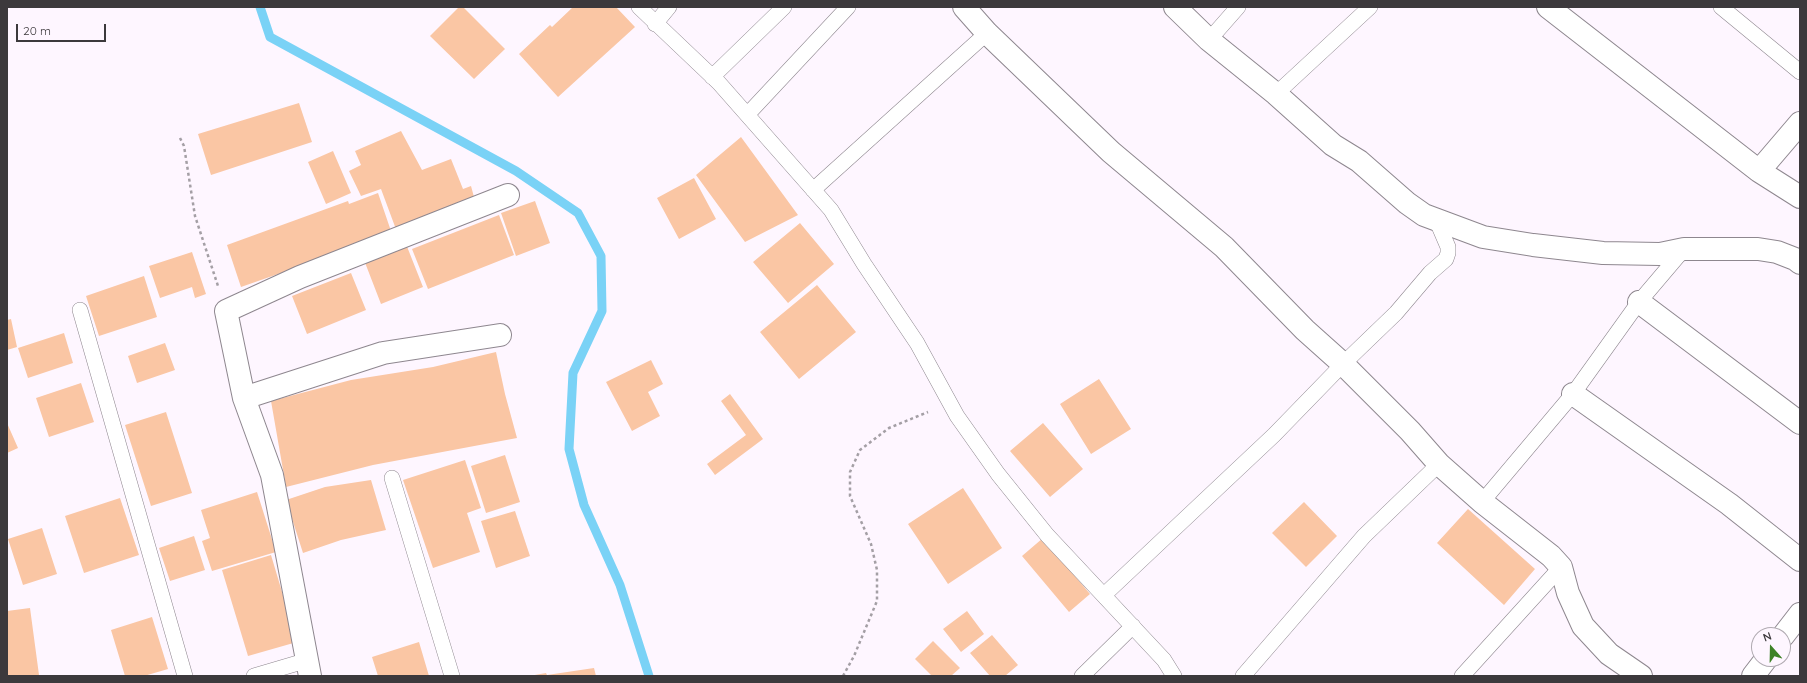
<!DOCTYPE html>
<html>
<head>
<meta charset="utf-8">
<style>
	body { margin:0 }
	#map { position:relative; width:1807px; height:683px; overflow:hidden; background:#fef6ff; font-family:Quicksand,sans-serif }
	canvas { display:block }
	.frame { position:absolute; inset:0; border:8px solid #3c393c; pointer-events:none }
	.north { position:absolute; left:1751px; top:627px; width:40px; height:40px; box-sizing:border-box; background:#fef6ff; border:1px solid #b0aab1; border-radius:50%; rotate:340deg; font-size:11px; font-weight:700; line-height:16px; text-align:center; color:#3c393c }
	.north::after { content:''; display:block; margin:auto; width:14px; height:18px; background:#3e8327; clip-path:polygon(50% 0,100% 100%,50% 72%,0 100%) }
	.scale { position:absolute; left:16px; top:24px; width:90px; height:18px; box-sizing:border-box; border:2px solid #3c393c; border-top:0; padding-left:5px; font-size:12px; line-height:14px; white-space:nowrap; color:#3c393c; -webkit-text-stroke:3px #fef6ff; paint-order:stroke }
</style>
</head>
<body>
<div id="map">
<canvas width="1807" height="683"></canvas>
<div class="frame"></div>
<div class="north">N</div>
<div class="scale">20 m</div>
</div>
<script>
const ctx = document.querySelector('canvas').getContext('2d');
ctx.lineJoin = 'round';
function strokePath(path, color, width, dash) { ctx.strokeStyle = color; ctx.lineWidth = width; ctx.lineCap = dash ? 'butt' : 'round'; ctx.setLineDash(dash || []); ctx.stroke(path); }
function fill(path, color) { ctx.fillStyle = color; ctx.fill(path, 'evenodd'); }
const stream = new Path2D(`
	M260 7 270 37 516 171 578 213 601 256 602 311 573 373 569 449 584 505 620 585 649 676`);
const building = new Path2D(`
	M459 7H463L505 49 474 79 430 36Z
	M573 7H616L635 27 558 97 519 54 550 25 552 27Z
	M299 103 312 142 211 175 198 134Z
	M401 131 422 170 451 159 463 189 471 186 474 197 397 232 381 189 361 196 349 171 361 165 355 151Z
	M741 137 798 215 745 242 696 175Z
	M333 151 351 193 326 204 308 162Z
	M694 178 716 219 679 239 657 198Z
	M378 193 392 234 241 287 227 245 348 201 349 204Z
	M535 201 550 243 516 256 501 213Z
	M499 215 514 255 428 289 412 249Z
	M800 223 834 264 788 303 753 262Z
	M406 244 423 287 381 304 364 260Z
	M192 252 206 294 195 298 192 287 160 298 149 266Z
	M351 273 366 310 307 334 292 296Z
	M144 276 157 317 99 336 86 296Z
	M817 285 856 332 799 379 760 332Z
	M11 319 17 347 7 350V320Z
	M64 333 73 363 28 378 18 348Z
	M165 343 175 370 137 383 128 356Z
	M496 352 505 394 517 438 373 465 286 487 271 401 351 380 433 367Z
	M651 360 663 384 648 392 660 416 632 431 606 382Z
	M1099 379 1131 429 1091 454 1060 404Z
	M81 383 94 422 49 437 36 398Z
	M730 394 763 439 715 475 707 464 746 435 721 401Z
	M166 412 192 493 151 506 125 425Z
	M7 423 18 448 7 453Z
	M1043 423 1083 469 1050 497 1010 451Z
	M505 455 520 502 486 513 471 466Z
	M465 460 481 508 467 513 480 552 433 568 403 480Z
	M371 480 386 530 341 540 303 553 286 500 325 487Z
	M963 488 1002 548 948 584 908 524Z
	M257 492 276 552 212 571 202 541 210 538 201 510Z
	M120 498 139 555 84 573 65 516Z
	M1304 502 1337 536 1306 567 1272 533Z
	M1468 509 1535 569 1504 605 1437 543Z
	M515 511 530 556 496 568 481 521Z
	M42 528 57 574 23 585 8 539Z
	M194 536 205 570 170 581 159 548Z
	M1043 538 1090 594 1069 612 1022 556Z
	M271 555 297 642 248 656 222 570Z
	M30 608 39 675 7 676V611Z
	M967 611 984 634 961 652 943 629Z
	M152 617 168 669 144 676H125L111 630Z
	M992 635 1018 665 1005 676H990L970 653Z
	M933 641 960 668 951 676H932L915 659Z
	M419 642 429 676H378L372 657Z
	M594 668 596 676H529L546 673 547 675Z`);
const path = new Path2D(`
	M180 138 184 146 195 216 218 286
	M843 676 854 656 877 601V570L871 544 850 496V472L860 450 889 428 928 412`);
const service = new Path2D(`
	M639 7 719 83 831 210 864 264 917 343 957 416 998 474 1047 535 1164 660 1174 676
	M1721 7 1800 72
	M655 24 669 7
	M1209 40 1238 7
	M712 77 784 7
	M1276 94 1370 7
	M747 115 848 7
	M813 190 987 33
	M80 310 185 676
	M392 478 452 676
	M1482 502 1573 394 1639 302 1684 249
	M1104 595 1274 435 1343 364 1396 313 1430 273 1446 259 1448 253V247L1436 219
	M254 676 298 663 307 658
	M1082 676 1133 626
	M1243 676 1364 536 1439 464
	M1462 676 1561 567`);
const minor = new Path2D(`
	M964 7 987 33 1111 152 1224 247 1305 330 1343 364 1410 431 1439 464 1482 502 1551 556 1561 567 1568 593 1583 626 1609 654 1641 676
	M1175 7 1209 40 1276 94 1333 145 1359 161 1407 203 1424 215 1483 237 1533 245 1603 253 1660 254 1684 249H1758L1777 252 1795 259 1800 263
	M1548 7 1759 171 1800 197
	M1759 171 1800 123
	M1639 302 1800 423
	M1573 394 1729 504 1800 560
	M244 398 383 353 500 335
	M1783 636 1800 614
	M310 676 272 475 244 398 226 311 300 277 508 195
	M1753 676 1766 659`);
strokePath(stream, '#7ad2f6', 9);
fill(building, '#fac6a4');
strokePath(service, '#8e878f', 16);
strokePath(minor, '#8e878f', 24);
strokePath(path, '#a49fa5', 2.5, [3, 3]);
strokePath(service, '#fff', 15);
strokePath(minor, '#fff', 22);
</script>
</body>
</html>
